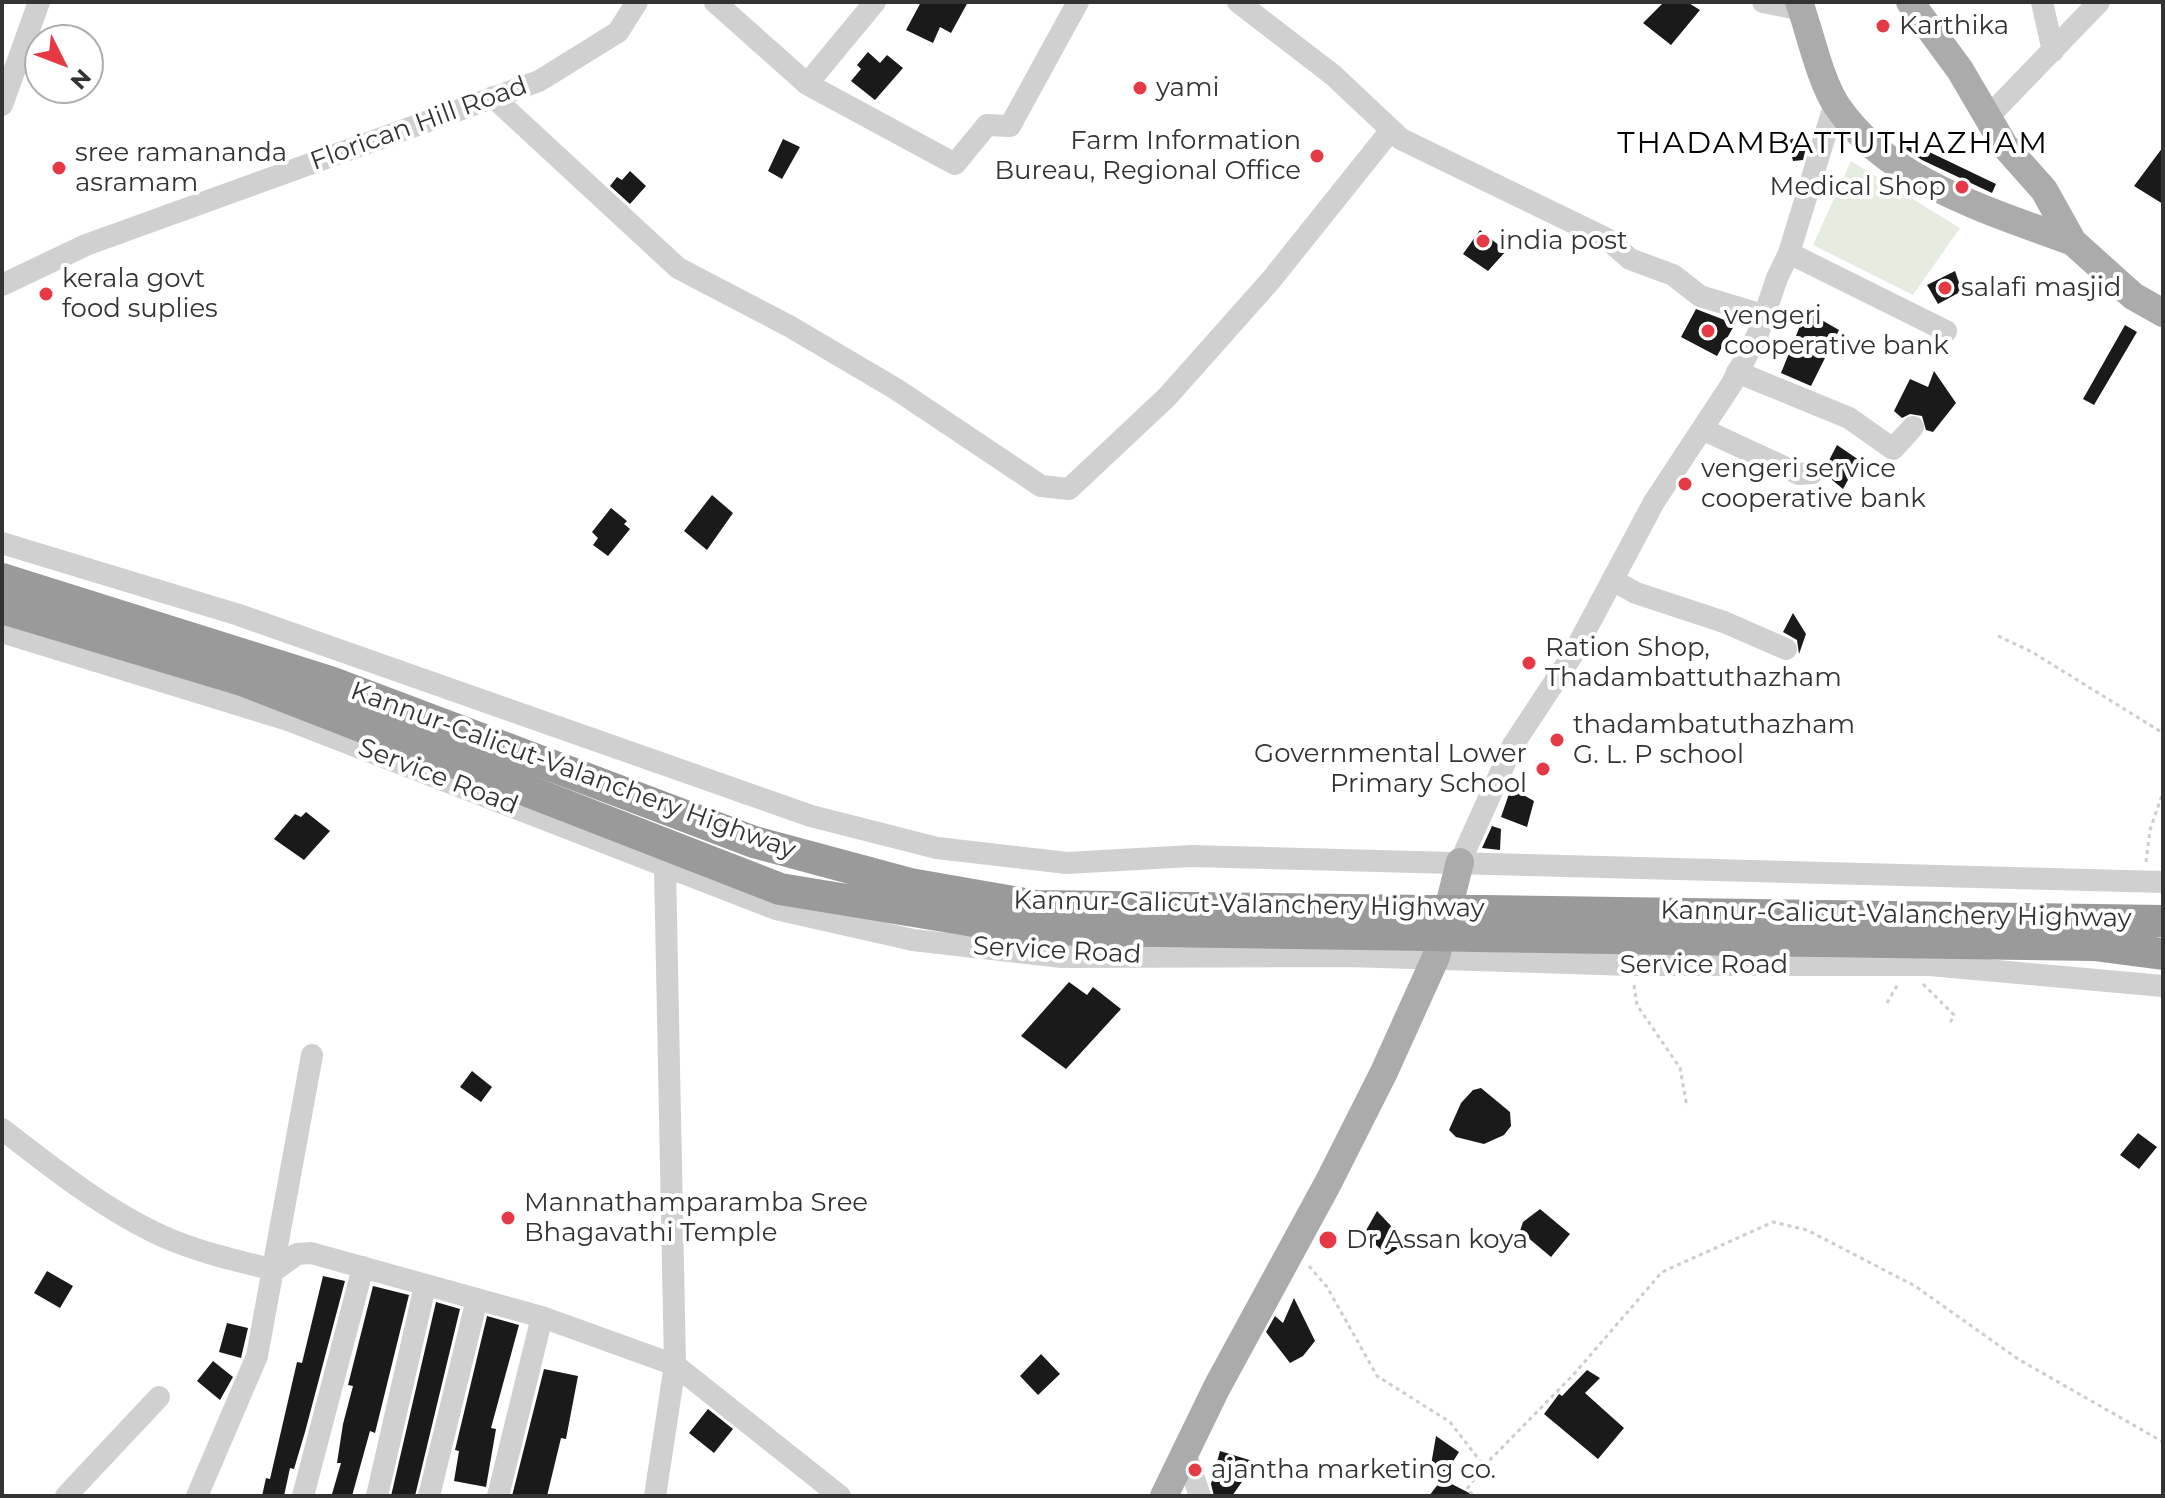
<!DOCTYPE html>
<html>
<head>
<meta charset="utf-8">
<style>
	body { margin:0 }
	#map { position:relative; width:2165px; height:1498px; overflow:hidden; background:#fff; font-family:Montserrat,sans-serif }
	canvas { display:block }
	.frame { position:absolute; inset:0; border:4px solid #333; pointer-events:none }
	.north { position:absolute; left:24px; top:24px; width:80px; height:80px; box-sizing:border-box; background:#fff; border:2px solid #adadad; border-radius:50%; rotate:132deg; font-size:22px; font-weight:700; line-height:32px; text-align:center; color:#333 }
	.north::after { content:''; display:block; margin:auto; width:28px; height:36px; background:#e63946; clip-path:polygon(50% 0,100% 100%,50% 72%,0 100%) }
</style>
</head>
<body>
<div id="map">
<canvas width="2165" height="1498"></canvas>
<div class="frame"></div>
<div class="north">N</div>
</div>
<script>
const ctx = document.querySelector('canvas').getContext('2d');
ctx.lineJoin = 'round';
function fill(path, color) { ctx.fillStyle = color; ctx.fill(path, 'evenodd'); }
function strokePath(path, color, width, dash) { ctx.strokeStyle = color; ctx.lineWidth = width; ctx.lineCap = dash ? 'butt' : 'round'; ctx.setLineDash(dash || []); ctx.stroke(path); }
function label(font, color, halo, rows, align = 'center') {
  ctx.font = font + ' Montserrat,sans-serif'; ctx.lineWidth = 8; ctx.setLineDash([]); ctx.textBaseline = 'middle'; ctx.strokeStyle = halo; ctx.fillStyle = color; for (const [text, x, y, turn = 0] of rows) {
    ctx.save(); ctx.translate(x, y); ctx.rotate((+turn || 0) * Math.PI / 180); ctx.textAlign = isNaN(turn) ? turn : align; if (halo) ctx.strokeText(text, 0, 0); ctx.fillText(text, 0, 0); ctx.restore();
  }
}
const green = new Path2D(`
	M1851 161 1960 228 1913 295 1813 245Z`);
const building = new Path2D(`
	M921 2H968L951 33 940 27 933 43 906 30Z
	M1664 2H1687L1700 10 1671 45 1643 23Z
	M868 52 880 63 887 55 903 68 875 100 851 81 861 69 857 65Z
	M1809 135 1803 160 1793 161 1788 140Z
	M1900 138 1996 184 1992 193 1922 160 1897 143Z
	M783 139 800 147 782 179 768 171Z
	M2163 147V204L2134 186Z
	M630 171 646 186 630 204 610 186 617 177 622 180Z
	M1480 230 1506 251 1488 271 1463 254Z
	M1955 271 1962 291 1938 304 1927 285Z
	M1696 309 1735 324 1717 356 1681 337Z
	M1806 311 1839 330 1811 386 1781 373Z
	M2125 325 2137 332 2094 405 2083 399Z
	M1934 371 1956 403 1933 432 1926 430 1922 416 1910 414 1902 418 1894 411 1910 379 1928 387Z
	M1837 445 1859 460 1843 489 1826 475 1825 468Z
	M712 495 733 513 707 550 684 531Z
	M611 508 627 521 624 524 630 529 608 556 593 545 598 538 592 532Z
	M1793 613 1806 634 1799 654 1797 640 1783 632Z
	M1511 788 1534 801 1527 827 1501 817Z
	M306 812 330 831 304 860 274 839 295 814 301 817Z
	M1492 826 1501 829 1500 850 1482 848Z
	M1069 982 1087 995 1093 987 1121 1009 1066 1069 1021 1036Z
	M472 1071 492 1087 481 1102 460 1087Z
	M1481 1088 1510 1112 1511 1126 1504 1135 1484 1144 1456 1137 1449 1130 1461 1103 1473 1090Z
	M2138 1133 2157 1147 2139 1169 2120 1155Z
	M1540 1209 1570 1234 1551 1257 1520 1231 1523 1222Z
	M1377 1211 1407 1243 1387 1255 1364 1234Z
	M47 1271 73 1286 60 1308 34 1293Z
	M323 1276 345 1281 305 1432 294 1469 290 1468 284 1496H262L266 1478 270 1479 297 1362 302 1363Z
	M373 1286 409 1295 375 1433 370 1431 352 1496H340L332 1494 341 1463H337L343 1424 353 1386 348 1385Z
	M1294 1298 1315 1341 1303 1356 1290 1363 1266 1332 1275 1316 1283 1323Z
	M436 1302 460 1309 415 1496H391Z
	M487 1316 519 1325 491 1428 496 1429 486 1487 454 1481 459 1451 455 1450Z
	M227 1323 248 1328 241 1358 219 1352Z
	M1041 1354 1060 1374 1038 1395 1020 1376Z
	M213 1361 233 1377 220 1400 197 1381Z
	M544 1369 578 1376 566 1439 561 1438 547 1496H512Z
	M1587 1370 1600 1378 1585 1393 1624 1428 1598 1459 1544 1414 1559 1394 1562 1396Z
	M708 1409 733 1429 714 1453 689 1433Z
	M1436 1436 1459 1452 1442 1479 1431 1465Z
	M1220 1451 1256 1462 1232 1496H1214L1211 1484Z
	M1442 1479 1475 1496H1429Z`);
const path = new Path2D(`
	M1998 636 2032 652 2163 733
	M2146 862 2150 830 2163 792
	M1923 984 1954 1015 1949 1025
	M1634 985 1637 1005 1680 1068 1687 1107
	M1887 1003 1898 984
	M1309 1266 1327 1287 1377 1376 1450 1422 1484 1466 1467 1489 1474 1496
	M1484 1466 1575 1373 1662 1272 1773 1222 1807 1230 1915 1286 2018 1359 2163 1442`);
const minor = new Path2D(`
	M715 2 807 84 875 2
	M1238 2 1333 75 1401 139 1607 239 1630 259 1673 275 1700 296 1766 316
	M1763 2 1802 10
	M2042 2 2053 51
	M807 84 955 164 987 125 1010 126 1078 2
	M493 97 678 268 789 326 896 389 1041 486 1069 489 1167 397 1271 280 1391 130
	M2 105 39 2
	M1988 117 2099 2
	M1789 253 1946 331
	M2 285 86 245 539 81 618 32 637 2
	M1737 372 1849 418 1893 449 1913 427
	M1702 429 1799 474 1812 473
	M2 543 239 615 811 816 937 848 1067 863 1191 856 2163 882
	M1612 580 1636 593 1724 622 1786 649
	M2 632 288 720 776 909 913 940 1062 957 1349 956 1631 965H1930L2163 986
	M1460 862 1513 745 1573 654 1654 502 1731 385 1758 334 1777 278 1789 253 1835 103
	M665 867 675 1365 840 1496
	M2 1129C51 1167 105 1210 162 1236 198 1252 237 1261 275 1270L297 1254 311 1253 542 1317 498 1496
	M542 1317 675 1365 655 1496
	M1185 1452 1200 1496
	M66 1496 159 1397
	M197 1496 257 1356 312 1055
	M303 1496 363 1267
	M377 1496 425 1286
	M429 1496 477 1299`);
const major = new Path2D(`
	M1799 2C1810 32 1820 81 1837 106 1889 183 1991 211 2073 242
	M1910 2 1960 70 2004 145 2044 190 2073 242 2133 296 2163 313
	M1164 1496 1217 1387 1328 1183 1384 1072 1436 957 1460 862`);
const highway = new Path2D(`
	M2 579 330 682 754 842 910 884 1036 906 1426 911
	M2 608 245 681 780 889 1023 929 1429 935
	M1483 911 2163 921
	M1475 936 2094 945 2163 954`);
const highwayBridge = new Path2D(`
	M1426 911H1483
	M1429 935 1475 936`);
const markers = [
	[1883,26,8,"#e63946"],
	[1140,88,8,"#e63946"],
	[1317,156,8,"#e63946"],
	[59,168,8,"#e63946"],
	[1962,187,8,"#e63946"],
	[1483,241,8,"#e63946"],
	[1945,288,8,"#e63946"],
	[46,294,8,"#e63946"],
	[1708,331,8,"#e63946"],
	[1685,484,8,"#e63946"],
	[1529,663,8,"#e63946"],
	[1557,740,8,"#e63946"],
	[1543,769,8,"#e63946"],
	[508,1218,8,"#e63946"],
	[1328,1240,10,"#e63946"],
	[1195,1470,8,"#e63946"]
];
const poiNames = [
	["Karthika",1899,26],
	["yami",1156,88],
	["Farm Information",1301,141,"right"],
	["Bureau, Regional Office",1301,171,"right"],
	["sree ramananda",75,153],
	["asramam",75,183],
	["Medical Shop",1946,187,"right"],
	["india post",1499,241],
	["kerala govt",62,279],
	["food suplies",62,309],
	["salafi masjid",1961,288],
	["vengeri",1724,316],
	["cooperative bank",1724,346],
	["vengeri service",1701,469],
	["cooperative bank",1701,499],
	["Ration Shop,",1545,648],
	["Thadambattuthazham",1545,678],
	["thadambatuthazham",1573,725],
	["G. L. P school",1573,755],
	["Governmental Lower",1527,754,"right"],
	["Primary School",1527,784,"right"],
	["Mannathamparamba Sree",524,1203],
	["Bhagavathi Temple",524,1233],
	["Dr Assan koya",1346,1240],
	["ajantha marketing co.",1211,1470]
];
const streetNames = [
	["Florican Hill Road",419,124,-20],
	["Kannur-Calicut-Valanchery Highway",573,771,20],
	["Service Road",438,777,21],
	["Kannur-Calicut-Valanchery Highway",1249,905,1],
	["Kannur-Calicut-Valanchery Highway",1896,915,1],
	["Service Road",1057,951,3],
	["Service Road",1704,965]
];
const quarterNames = [
	["THADAMBATTUTHAZHAM",1833,144]
];
fill(green, '#e6ecdf');
fill(building, '#1a1a1a');
strokePath(path, '#cdcdcd', 3, [4, 4]);
strokePath(minor, '#d0d0d0', 22);
strokePath(major, '#ababab', 28);
strokePath(highway, '#9a9a9a', 32);
strokePath(highwayBridge, '#9a9a9a', 32);
for (const [x, y, r, color] of markers) { const dot = new Path2D(); dot.arc(x, y, r, 0, 2 * Math.PI); ctx.fillStyle = color; ctx.fill(dot); strokePath(dot, '#fff', 3); }
label('26px', '#333', '#fff', poiNames, 'left');
label('26px', '#333', '#fff', streetNames);
ctx.letterSpacing = '2px';
label('30px', '#000', '#fff', quarterNames);
ctx.letterSpacing = '0px';
</script>
</body>
</html>
